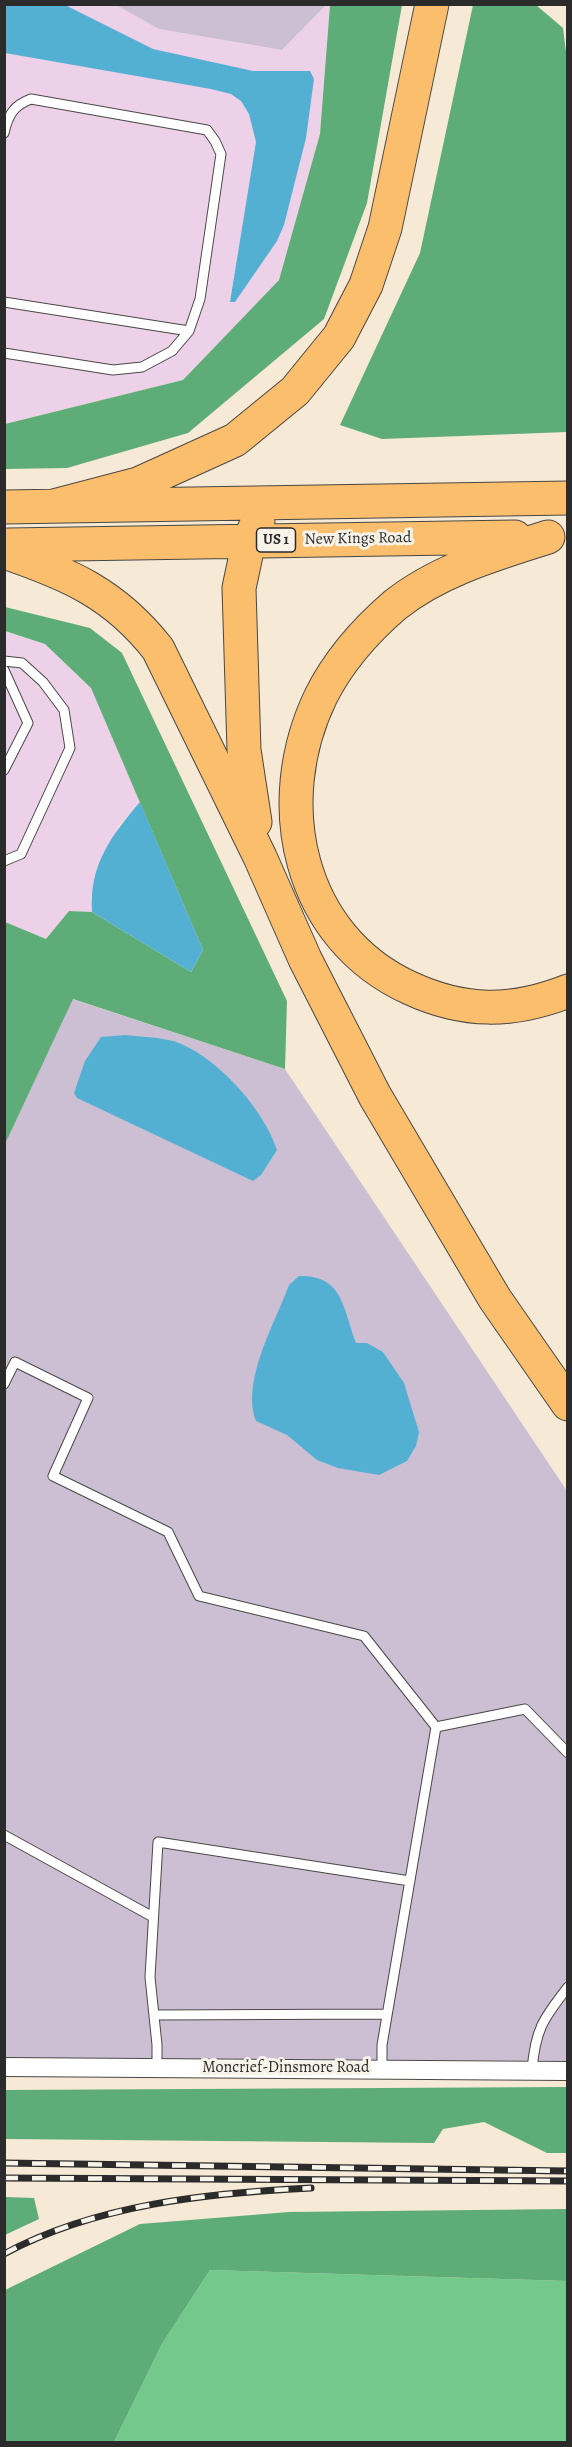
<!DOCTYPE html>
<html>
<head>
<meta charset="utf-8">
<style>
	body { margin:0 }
	#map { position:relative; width:572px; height:2447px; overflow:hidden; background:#f6e9d6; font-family:Alegreya,serif }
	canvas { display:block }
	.frame { position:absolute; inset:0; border:6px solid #2b2b2b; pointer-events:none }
</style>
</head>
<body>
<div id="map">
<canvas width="572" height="2447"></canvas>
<div class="frame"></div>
</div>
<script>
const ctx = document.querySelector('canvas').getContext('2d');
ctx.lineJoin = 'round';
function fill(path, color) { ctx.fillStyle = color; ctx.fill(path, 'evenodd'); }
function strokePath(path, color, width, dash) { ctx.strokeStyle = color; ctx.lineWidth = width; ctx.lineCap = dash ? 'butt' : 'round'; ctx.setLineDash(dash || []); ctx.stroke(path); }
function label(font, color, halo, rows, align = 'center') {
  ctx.font = font + ' Alegreya,serif'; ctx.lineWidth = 6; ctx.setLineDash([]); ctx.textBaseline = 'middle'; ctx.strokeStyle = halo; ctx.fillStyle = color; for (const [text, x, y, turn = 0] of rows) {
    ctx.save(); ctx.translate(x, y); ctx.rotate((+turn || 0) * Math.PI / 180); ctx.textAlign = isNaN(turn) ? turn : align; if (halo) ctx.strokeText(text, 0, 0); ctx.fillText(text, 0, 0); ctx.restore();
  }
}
const built = new Path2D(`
	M4 5H116L159 29 282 50 326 5H330L320 134 279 280 183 380 5 424Z
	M4 631 45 644 91 688 140 802 118 827 91 896 92 912 69 911 46 939 5 922Z`);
const industrial = new Path2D(`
	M116 5 326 4V5L282 50 159 29Z
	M72 999 285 1069 567 1491V2061L5 2058V1144Z`);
const green = new Path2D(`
	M210 2270 567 2281V2442H114L162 2344Z`);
const forest = new Path2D(`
	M330 5H402L367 203 324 319 188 433 67 468 5 469V424L183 380 279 280 320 134Z
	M473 5H536L563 28 568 68 567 432 382 439 340 425 420 253Z
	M5 607 90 628 122 653 287 1001 285 1069 73 999 5 1144V922L46 939 69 911 92 912 191 972 203 950 91 688 45 644 5 631Z
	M567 2087V2153H547L484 2122 443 2129 434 2143 5 2139V2090Z
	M5 2197 34 2198 39 2219 5 2235Z
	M567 2209V2281L210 2270 162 2344 114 2442H5V2290L140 2224 289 2212Z`);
const water = new Path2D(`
	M4 5H65L153 49 253 71H310L314 79 306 138 284 225 277 241 235 302H230L256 142 249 114 241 101 231 94 211 89 5 53Z
	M140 802 203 950 191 972 92 912C89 865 111 836 140 802Z
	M126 1035C141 1037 158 1037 173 1041 215 1054 264 1109 277 1150L261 1175 253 1181 77 1098 74 1093 85 1061 101 1037Z
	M299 1276C343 1275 343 1308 356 1343H367L383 1352 404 1383 419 1432 416 1446 407 1461 379 1475 338 1468 317 1460 287 1435 256 1421C241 1381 275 1323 289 1285Z`);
const lane = new Path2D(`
	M4 133C8 115 14 105 31 99L207 130 215 141 221 154 200 299 189 331 172 351 142 367 113 370 4 353
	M4 302 189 331
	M4 661 22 663 43 682 64 710 70 748 21 854 4 861
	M4 670 28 723 4 770
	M4 1384 15 1362 88 1398 53 1476 168 1532 199 1596 364 1636 436 1727
	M4 1835 153 1917
	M154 2015 387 2014
	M157 2068V2045L150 1977 158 1842 410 1881
	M382 2069V2045L436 1727 525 1709 568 1753
	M532 2071C535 2030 543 2019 568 1987`);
const street = new Path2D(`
	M4 2067 568 2071`);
const highway = new Path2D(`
	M54 506 138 484 235 440 295 391 339 337 366 285 385 228 432 4
	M4 507 568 498
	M548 537C495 554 439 570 395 605 366 630 338 662 321 696 269 803 298 937 410 988 464 1013 512 1013 568 991
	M8 545 515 537
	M4 552C69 574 115 594 158 649L260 857 305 959 375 1096 495 1299 568 1404
	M255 822 244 750 239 588 249 541 258 521`);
const rail = new Path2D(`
	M4 2163 568 2171
	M4 2178 568 2181
	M4 2254C96 2204 209 2193 311 2188`);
const shields = [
	[276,540,39]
];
const shieldNames = [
	["US 1",276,540]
];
const streetNames = [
	["New Kings Road",358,539,-1],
	["Moncrief-Dinsmore Road",286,2068]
];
fill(built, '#edd1e9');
fill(industrial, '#ccbfd4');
fill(green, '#73c88c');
fill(forest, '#5eac78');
fill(water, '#54b0d2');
strokePath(lane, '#494845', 11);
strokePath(street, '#494845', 20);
strokePath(highway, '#494845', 35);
strokePath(lane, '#fff', 9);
strokePath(street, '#fff', 18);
strokePath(highway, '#fabe6d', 33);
strokePath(rail, '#2b2b2b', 7);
strokePath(rail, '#f7f3e8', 4.5, [14]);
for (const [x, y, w] of shields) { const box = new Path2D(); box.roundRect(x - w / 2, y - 12, w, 24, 4.5); ctx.fillStyle = '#f7f3e8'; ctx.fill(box); strokePath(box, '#2b2b2b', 1.5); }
label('bold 15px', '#2b2b2b', null, shieldNames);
label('16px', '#2b2b2b', '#f7f3e8', streetNames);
</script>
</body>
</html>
